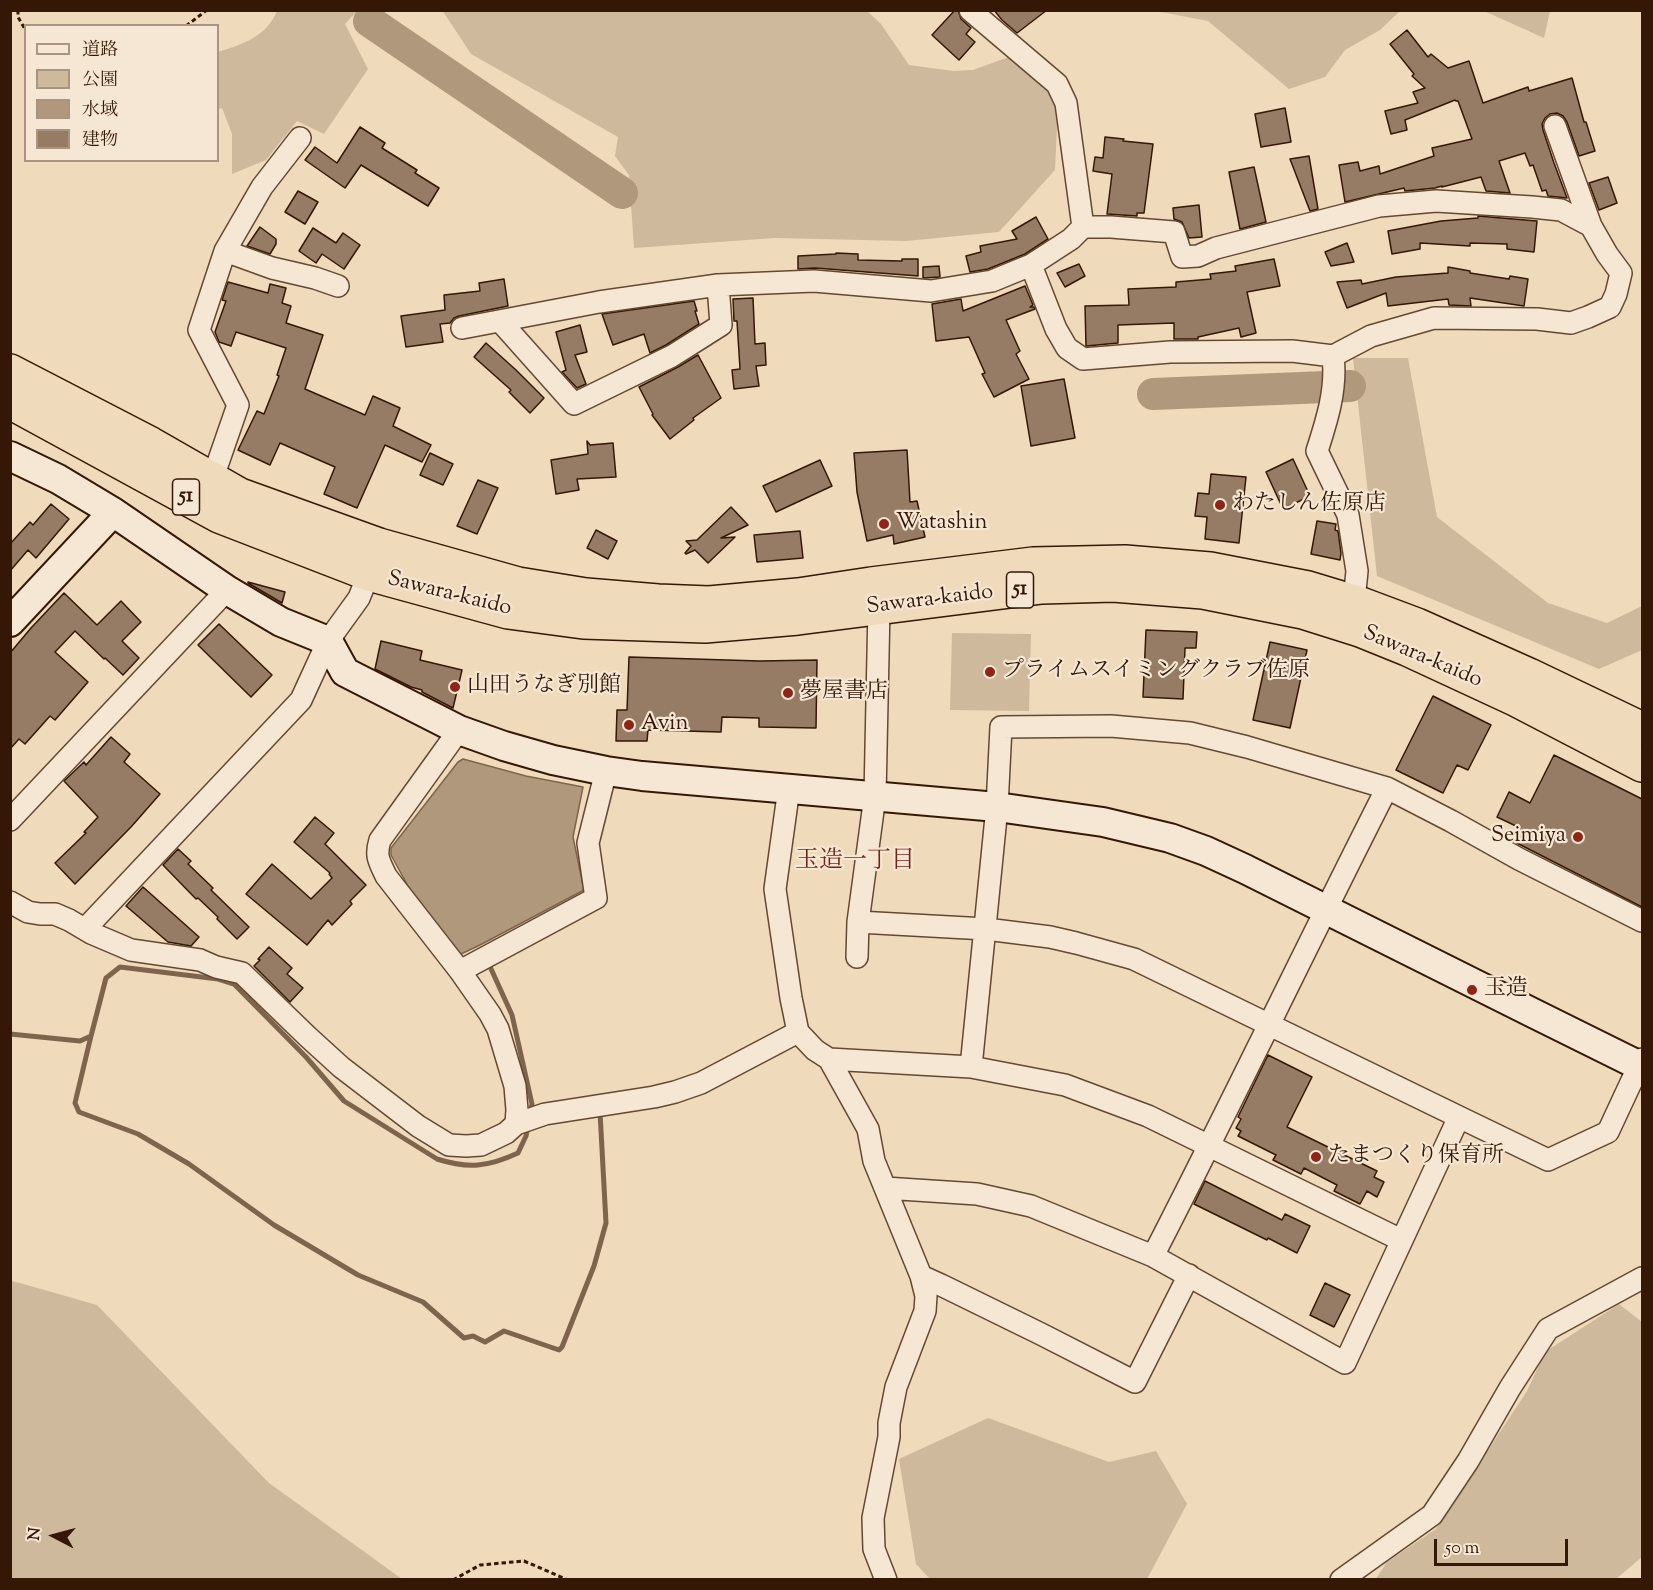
<!DOCTYPE html>
<html>
<head>
<meta charset="utf-8">
<style>
	body { margin:0 }
	#map { position:relative; width:1653px; height:1590px; overflow:hidden; background:#efdabb; font-family:"Sorts Mill Goudy","Noto Serif JP",serif }
	canvas { display:block }
	.frame { position:absolute; inset:0; border:12px solid #351705; pointer-events:none }
	.legend { position:absolute; left:24px; top:24px; width:195px; height:138px; box-sizing:border-box; background:#f5e7d3; border:2px solid #a89481; margin:0; padding:8px 10px; list-style:none; font-size:18px; color:#351705 }
	.legend li { display:flex; align-items:center; gap:12px; height:30px }
	.legend b { width:30px; border:2px solid #a89481 }
	.north { position:absolute; left:24px; top:1506px; width:60px; height:60px; -webkit-text-stroke:4px #f5e7d3; paint-order:stroke; rotate:276deg; font-size:16px; font-weight:700; line-height:24px; text-align:center; color:#351705 }
	.north::after { content:''; display:block; margin:auto; width:21px; height:27px; background:#351705; clip-path:polygon(50% 0,100% 100%,50% 72%,0 100%) }
	.scale { position:absolute; left:1434px; top:1539px; width:134px; height:27px; box-sizing:border-box; border:3px solid #351705; border-top:0; padding-left:8px; font-size:18px; line-height:21px; white-space:nowrap; color:#351705; -webkit-text-stroke:4px #f5e7d3; paint-order:stroke }
</style>
</head>
<body>
<div id="map">
<canvas width="1653" height="1590"></canvas>
<div class="frame"></div>
<ul class="legend">
<li><b style="height:8px;background:#f5e7d3"></b>道路</li>
<li><b style="height:16px;background:#cfb99c"></b>公園</li>
<li><b style="height:16px;background:#b0987d"></b>水域</li>
<li><b style="height:16px;background:#967c64"></b>建物</li>
</ul>
<div class="north">N</div>
<div class="scale">50 m</div>
</div>
<script>
const ctx = document.querySelector('canvas').getContext('2d');
ctx.lineJoin = 'round';
function fill(path, color) { ctx.fillStyle = color; ctx.fill(path, 'evenodd'); }
function strokePath(path, color, width, dash) { ctx.strokeStyle = color; ctx.lineWidth = width; ctx.lineCap = dash ? 'butt' : 'round'; ctx.setLineDash(dash || []); ctx.stroke(path); }
function label(font, color, halo, rows, align = 'center') {
  ctx.font = font + ' "Sorts Mill Goudy","Noto Serif JP",serif'; ctx.lineWidth = 4.5; ctx.setLineDash([]); ctx.textBaseline = 'middle'; ctx.strokeStyle = halo; ctx.fillStyle = color; for (const [text, x, y, turn = 0] of rows) {
    ctx.save(); ctx.translate(x, y); ctx.rotate((+turn || 0) * Math.PI / 180); ctx.textAlign = isNaN(turn) ? turn : align; if (halo) ctx.strokeText(text, 0, 0); ctx.fillText(text, 0, 0); ctx.restore();
  }
}
const green = new Path2D(`
	M277 11H357L345 24 368 69 324 134 297 121 266 160 232 174V134L222 108 218 109V52C243 44 266 37 277 11Z
	M440 11H867L881 24 909 65 953 71 973 70 1020 53 1058 107 1055 170 999 232 906 241 775 238 634 248 629 175 615 156 618 137 471 54 444 13Z
	M1156 11 1399 10 1400 11 1380 30 1345 50 1325 77 1289 89 1208 21Z
	M1484 11H1550L1544 38Z
	M1353 358H1408L1437 517 1548 603 1607 623 1642 606V650L1599 669 1377 576Z
	M952 633 1031 634 1029 711 950 710Z
	M11 1281 20 1283 97 1305 269 1483 402 1579H11Z
	M1619 1304 1642 1322V1557L1616 1579 1375 1580 1387 1562 1436 1529 1527 1391 1545 1352Z
	M988 1418 1109 1462 1156 1451 1187 1504 1147 1579H930L916 1564 899 1459Z`);
const water = new Path2D(`
	M463 759 526 776 583 787 573 837 584 890 480 945 459 955 421 910 391 855V848L458 762Z`);
const stream = new Path2D(`
	M487 960 512 1015 532 1104 530 1114
	M10 1034 80 1041 91 1036 106 978 120 967 218 979 234 984 306 1057 344 1101 437 1159C468 1169 488 1167 518 1153L526 1136 528 1126
	M91 1036 75 1103 79 1112 138 1134 189 1164 274 1225 358 1275 423 1302 464 1338 473 1336 485 1342 504 1331 559 1350 562 1347 594 1266 606 1223 600 1112`);
const river = new Path2D(`
	M369 21 622 193
	M1153 394 1350 386`);
const building = new Path2D(`
	M955 10H958L961 19 971 28 966 34 975 42 959 60 932 35Z
	M994 10H1047L1017 33 1002 20Z
	M1407 30 1428 57 1431 54 1448 68 1469 61 1483 103 1528 87 1529 91 1572 78 1584 122H1586L1595 151 1579 156 1567 122 1563 116 1557 113 1550 114 1545 118 1542 124 1543 130 1554 163 1567 198 1548 196 1546 190 1542 191 1533 165 1530 166 1525 153 1499 161 1510 193 1486 191 1481 177 1442 187V186L1435 188 1405 191 1404 188 1345 202 1339 165 1358 162 1360 171 1379 166 1380 174 1434 156 1432 148 1472 139 1458 101H1456L1455 100 1405 120 1407 130 1391 134 1385 111 1418 103 1413 92 1425 88 1412 76 1414 74 1390 44Z
	M1285 108 1291 142 1261 147 1255 114Z
	M360 127 385 143 382 148 417 170 415 173 439 188 428 206 361 165 345 188 305 160 315 147 337 163Z
	M1105 137 1124 139 1123 141 1153 144 1144 213H1137V216L1107 214 1112 174 1093 171 1095 157 1103 158Z
	M1309 156 1318 209 1310 211 1290 159Z
	M1254 167 1266 222 1240 229 1229 172Z
	M1608 177 1617 203 1599 210 1589 183Z
	M298 191 318 202 305 224 285 212Z
	M1199 205 1202 237 1189 238 1182 222 1174 219 1173 208Z
	M1478 216 1537 221 1534 252 1507 249V244L1470 243V246L1420 243V249L1392 254 1388 231 1441 221 1478 218Z
	M1036 217 1048 239 1025 254 988 269 970 272 966 256 981 252 980 246 1017 239 1012 231Z
	M260 227 276 239V244L270 254 247 246Z
	M313 228 336 243 343 233 360 245 344 269 322 254 316 263 299 251Z
	M1347 243 1354 262 1331 266 1325 252Z
	M836 253 858 254V260L902 261V259H918V276L815 268 798 269V256L836 254Z
	M1274 259 1280 286 1247 292 1256 333 1241 337 1239 328 1198 337V339H1174V323L1118 325V343L1086 346 1085 306 1129 305 1128 289 1176 287V282L1211 279 1210 274 1236 271 1235 266Z
	M1079 264 1085 276 1065 287 1057 273Z
	M939 266 940 277 923 278V267Z
	M1448 267 1470 271V273L1509 279 1510 276 1528 279 1524 306 1470 298 1471 306 1449 305 1448 299 1388 306 1386 293 1347 308 1337 282 1361 280 1362 284 1396 277 1448 273Z
	M504 279 508 306 459 316 454 318 450 323 440 324 443 342 406 347 401 316 445 310 444 295 480 291 479 283Z
	M228 282 268 293 270 284 286 288 282 303 291 306 286 323 323 335 305 389 365 415 373 396 400 408 393 426 431 445 422 462 385 445 357 508 324 494 335 467 280 443 270 465 238 450 257 411 264 414 279 376 277 375 286 348 236 332 231 346 219 342 215 332 226 301 222 300Z
	M1025 286 1033 305 1030 307H1034L1035 309 1006 320 1020 351 1016 354 1029 379 994 397 982 374 985 373 969 337 936 341 932 304 961 299 963 311Z
	M753 298 755 344 765 343 766 365 756 366 759 386 734 389 732 370 740 369 737 321H734L733 299Z
	M694 301 697 311H695L699 324 666 345 650 353 644 334 613 345 602 314Z
	M580 325 587 352 575 355 586 384 577 388 562 372 566 370 556 332Z
	M486 343 516 370 544 398 530 413 509 392 511 390 474 357Z
	M698 355 721 398 693 418 694 420 670 439 652 415 653 414 639 387 678 367Z
	M1064 379 1075 438 1031 446 1021 386Z
	M587 441 590 445 613 443 616 477 577 479 579 490 556 494 551 460 588 454Z
	M907 450 910 502 917 501 925 537 894 544 893 535 867 541 857 492 854 453Z
	M430 453 453 464 443 485 420 475Z
	M1293 459 1310 496 1283 509 1266 472Z
	M820 460 832 486 776 512 763 486Z
	M1211 474 1246 477 1239 543 1205 539 1207 517 1195 516 1198 493 1209 494Z
	M478 480 498 488 477 534 457 526Z
	M51 504 69 519 36 558 28 550 10 571V544L30 522 33 525Z
	M731 507 748 525 721 538 735 537 708 563 695 550 686 554 685 553 691 546 686 541 697 540Z
	M1317 521 1336 524 1335 530 1338 531 1341 553 1340 560 1311 554Z
	M596 530 617 541 608 559 587 548Z
	M800 531 803 558 757 562 754 535Z
	M248 582 285 592 282 603 248 583Z
	M64 593 97 625 121 601 141 622 122 641 139 658 123 675 105 658 104 659 75 631 55 652 88 682 55 720 50 716 25 744 19 739 10 749V653L31 628Z
	M219 624 272 675 251 697 198 645Z
	M1146 630 1197 632 1196 648H1185L1183 699 1143 697Z
	M381 641 422 651 420 660 462 670 453 708 422 692V690L411 687 375 669Z
	M1270 642 1307 650 1290 728 1253 720Z
	M629 657 760 661 817 660 816 728 759 727V718L722 717 721 732 648 730 647 741H616L617 710H627Z
	M1433 696 1491 725 1468 770 1457 765 1443 793 1396 770Z
	M111 737 130 754 124 762 160 794 131 827 75 884 55 863 86 833 84 832 98 817 64 781 84 762 86 765Z
	M1554 755 1642 799V907L1511 840 1518 827 1497 817 1509 792 1530 803Z
	M315 817 334 833 325 844 366 885 350 901 352 904 332 925 328 920 307 945 246 894 272 864 311 899 332 878 329 874 330 873 294 842Z
	M178 849 191 861 188 864 213 888 211 890 249 927 237 939 217 919 218 917 198 898 196 899 163 865Z
	M143 887 199 937 191 946 168 942 126 906Z
	M269 947 292 968 287 974 303 988 290 1002 254 966 260 960 258 959Z
	M1268 1055 1312 1077 1287 1127 1377 1171 1374 1177 1384 1182 1377 1197 1367 1191 1360 1204 1334 1191 1337 1185 1304 1168 1301 1174 1273 1160 1276 1155 1238 1136 1241 1131 1236 1128 1241 1119 1238 1117Z
	M1205 1181 1282 1220 1285 1214 1310 1226 1297 1253 1268 1238 1267 1240 1194 1204Z
	M1325 1283 1350 1295 1334 1327 1310 1315Z`);
const path = new Path2D(`
	M18 10V17L26 31
	M186 26 207 10
	M453 1580 480 1565 524 1561 568 1580`);
const street = new Path2D(`
	M970 10 1057 84 1066 103 1083 227
	M1555 126 1591 226
	M225 251 272 268 315 278 338 286
	M500 321 574 404 672 356 721 325 718 285
	M462 328 599 302 718 285 814 281 931 291 992 281 1031 265 1071 239 1083 227H1111L1174 232 1182 257 1198 256 1216 248 1379 206 1436 201 1532 207 1561 210 1591 226 1607 254 1621 273 1616 294 1610 307 1588 317 1571 323 1537 319 1434 318 1371 336 1333 356 1292 351 1170 352 1083 359 1067 348 1056 329 1031 265
	M1333 356C1337 389 1327 420 1317 451L1348 515 1357 571 1354 601
	M212 480 238 405 199 330 225 251 262 187 300 138
	M789 788 775 889 791 998 798 1032 815 1050 829 1059 868 1129 874 1161 921 1276 926 1296 925 1311 896 1387 889 1423V1437L873 1518 874 1549 886 1580
	M10 820 227 590
	M10 902 28 912 40 914H55L69 920 91 933 131 950 200 960 216 967 242 973 307 1036 341 1067 418 1126 449 1145 466 1146 481 1145 506 1133 516 1124 517 1110 515 1086 498 1029 490 1014 460 971 386 876C379 861 375 856 380 840L459 730
	M858 922 986 929 1050 937 1076 943 1134 959 1459 1117
	M85 929 301 700 328 641 359 598 373 563
	M857 957 858 922 875 796 879 607
	M460 971 596 898 588 843 606 771
	M829 1059 971 1067 1065 1085 1148 1116 1401 1240
	M971 1067 997 807 1001 727 1111 726 1190 733 1247 747 1387 788 1451 821 1519 859 1642 921
	M516 1124 545 1114 654 1097 675 1092 701 1083 798 1032
	M885 1188 977 1194 1031 1206 1153 1256C1233 1101 1308 943 1387 788
	M1153 1256 1345 1363 1459 1117 1548 1160 1608 1132 1642 1059
	M921 1276 941 1285 1041 1334 1135 1382 1189 1275
	M1341 1580 1432 1515 1468 1461 1510 1388 1548 1329 1642 1278`);
const secondary = new Path2D(`
	M10 456 58 479 113 512 227 590 281 622 328 641 345 672 459 730 504 746 553 760 606 771 642 776 997 807 1103 822 1170 838 1206 851 1245 869 1533 1013 1642 1067
	M10 622 113 512`);
const highway = new Path2D(`
	M10 371 151 444 240 495 379 545 518 584 586 595 658 601 709 603 798 595 871 584 1033 564 1125 562 1210 569 1308 588 1361 604 1417 625 1529 675 1642 729
	M10 402 219 516 369 574 508 612 583 622 705 626 798 618 1042 587 1113 585 1203 592 1303 612 1360 630 1407 649 1517 700 1642 765`);
const markers = [
	[1220,505,6,"#8f2418"],
	[884,524,6,"#8f2418"],
	[990,672,6,"#8f2418"],
	[455,687,6,"#8f2418"],
	[788,693,6,"#8f2418"],
	[629,725,6,"#8f2418"],
	[1578,837,6,"#8f2418"],
	[1472,990,6,"#8f2418"],
	[1316,1157,6,"#8f2418"]
];
const shields = [
	[186,497,27],
	[1020,590,27]
];
const shieldNames = [
	["51",186,497],
	["51",1020,590]
];
const poiNames = [
	["わたしん佐原店",1232,505],
	["Watashin",896,524],
	["プライムスイミングクラブ佐原",1002,672],
	["山田うなぎ別館",467,687],
	["夢屋書店",800,693],
	["Avin",641,725],
	["Seimiya",1566,837,"right"],
	["玉造",1484,990],
	["たまつくり保育所",1328,1157]
];
const streetNames = [
	["Sawara-kaido",449,595,14],
	["Sawara-kaido",930,601,-7],
	["Sawara-kaido",1422,658,23]
];
const neighbourhoodNames = [
	["玉造一丁目",855,863]
];
fill(green, '#cfb99c');
fill(water, '#b0987d');
strokePath(water, '#7f644d', 1.5);
strokePath(stream, '#7f644d', 5);
strokePath(river, '#b0987d', 32);
fill(building, '#967c64');
strokePath(building, '#351705', 1.5);
strokePath(street, '#644832', 24);
strokePath(secondary, '#351705', 32);
strokePath(highway, '#351705', 36);
strokePath(path, '#351705', 3, [4.5, 3]);
strokePath(street, '#f5e7d3', 21);
strokePath(secondary, '#f5e7d3', 28);
strokePath(highway, '#efdabb', 33);
for (const [x, y, r, color] of markers) { const dot = new Path2D(); dot.arc(x, y, r, 0, 2 * Math.PI); ctx.fillStyle = color; ctx.fill(dot); strokePath(dot, '#f5e7d3', 2); }
for (const [x, y, w] of shields) { const box = new Path2D(); box.roundRect(x - w / 2, y - 18, w, 36, 4.5); ctx.fillStyle = '#f5e7d3'; ctx.fill(box); strokePath(box, '#351705', 1.5); }
label('bold 21px', '#351705', null, shieldNames);
label('22px', '#351705', '#f5e7d3', poiNames, 'left');
label('22px', '#351705', '#f5e7d3', streetNames);
label('24px', '#7a1f14', '#f5e7d3', neighbourhoodNames);
</script>
</body>
</html>
